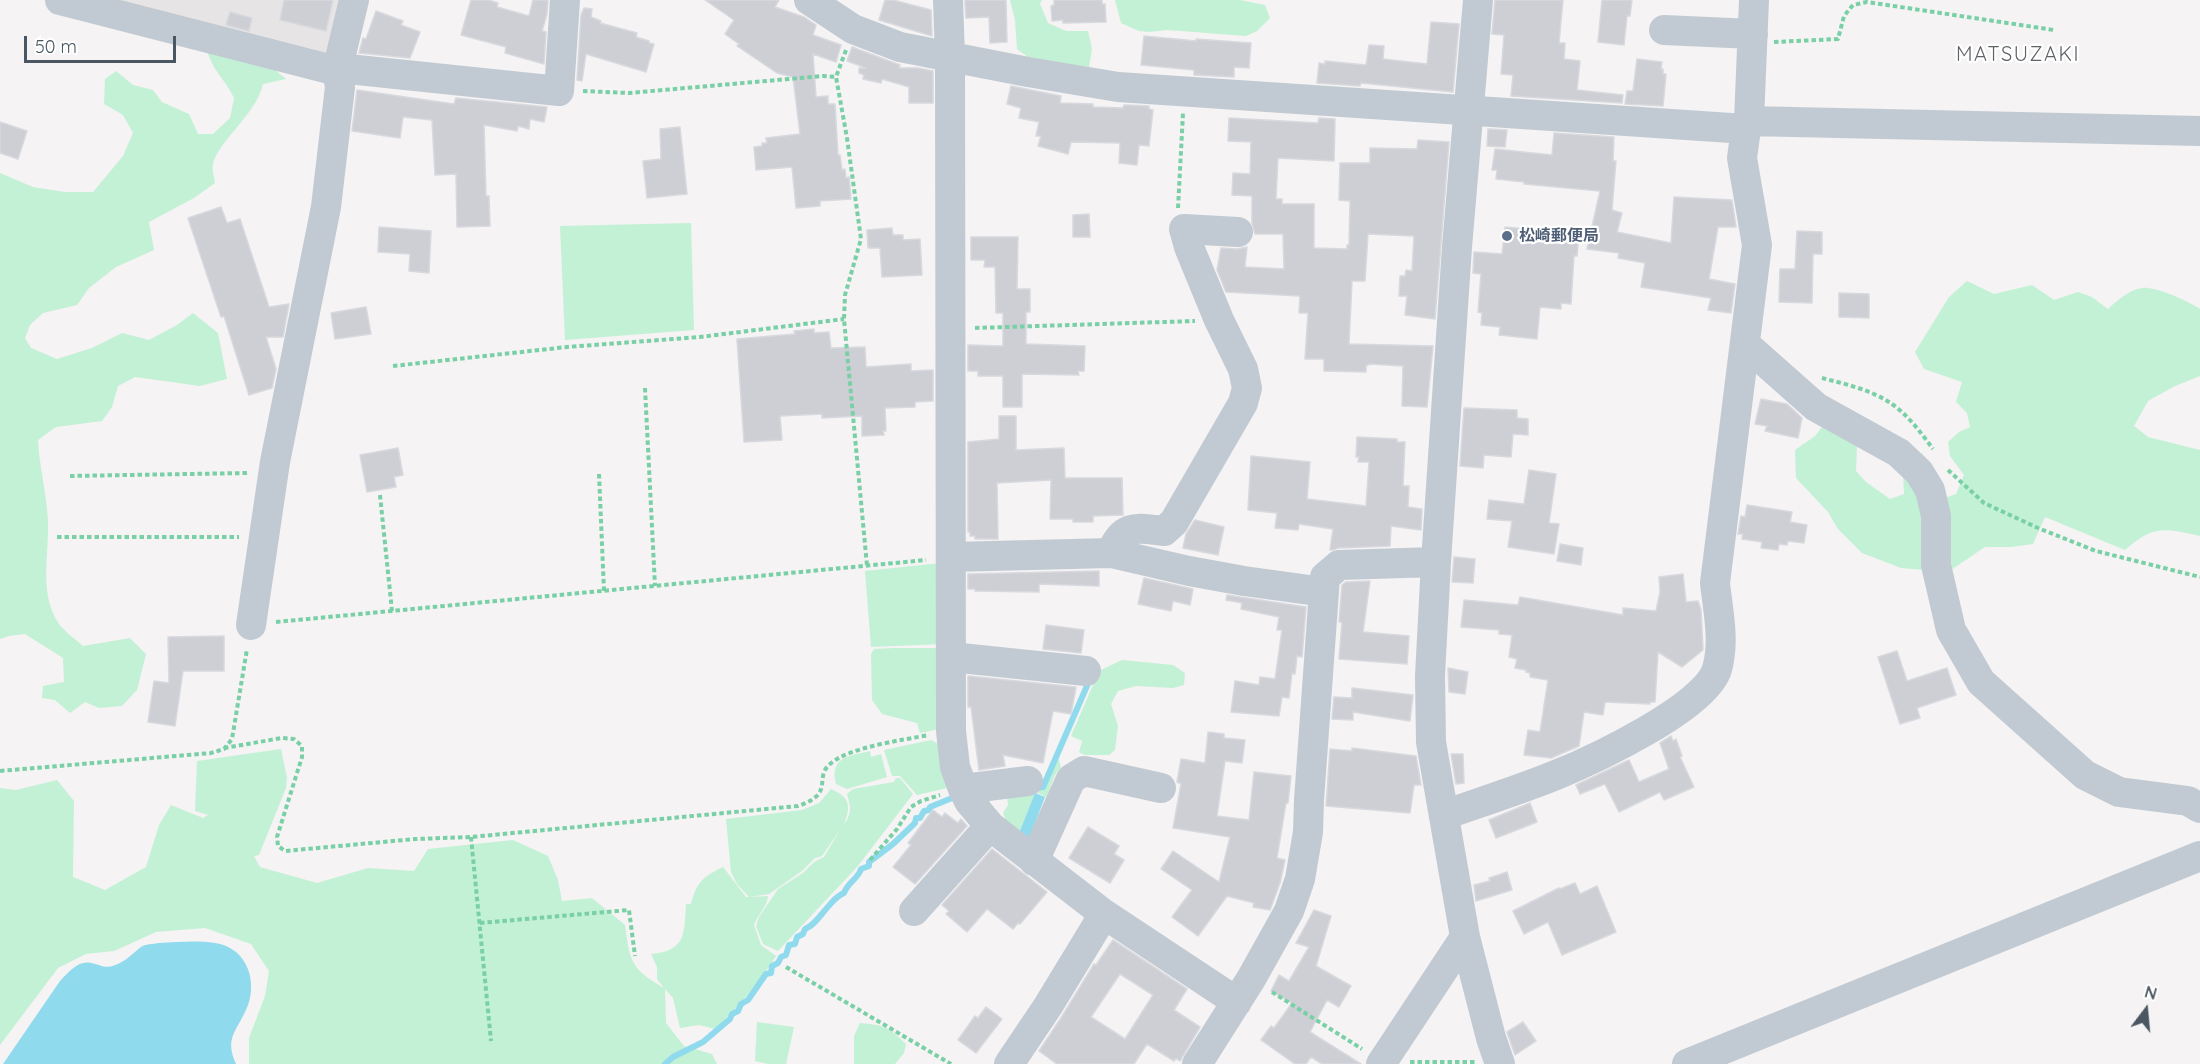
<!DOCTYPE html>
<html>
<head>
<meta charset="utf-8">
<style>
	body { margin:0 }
	#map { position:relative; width:2200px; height:1064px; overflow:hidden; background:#f5f3f3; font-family:Quicksand,sans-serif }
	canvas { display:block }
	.north { position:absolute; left:2116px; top:980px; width:60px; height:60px; -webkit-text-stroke:4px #fff; paint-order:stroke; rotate:16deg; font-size:16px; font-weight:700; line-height:24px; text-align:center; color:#4a5661 }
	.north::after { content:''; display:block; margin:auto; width:21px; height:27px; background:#4a5661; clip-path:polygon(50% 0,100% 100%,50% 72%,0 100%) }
	.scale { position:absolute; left:24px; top:36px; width:152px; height:27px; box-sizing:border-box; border:3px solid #4a5661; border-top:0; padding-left:8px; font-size:18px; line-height:21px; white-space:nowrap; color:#4a5661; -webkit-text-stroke:4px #fff; paint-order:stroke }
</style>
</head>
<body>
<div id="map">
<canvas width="2200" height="1064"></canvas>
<div class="north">N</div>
<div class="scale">50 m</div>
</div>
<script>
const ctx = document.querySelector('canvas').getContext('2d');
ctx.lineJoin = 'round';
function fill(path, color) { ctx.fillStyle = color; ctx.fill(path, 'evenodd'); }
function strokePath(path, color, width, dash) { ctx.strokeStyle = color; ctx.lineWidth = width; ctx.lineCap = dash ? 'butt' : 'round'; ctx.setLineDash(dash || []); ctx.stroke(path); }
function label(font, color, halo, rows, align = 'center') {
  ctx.font = font + ' Quicksand,"Noto Sans JP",sans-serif'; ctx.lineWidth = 4.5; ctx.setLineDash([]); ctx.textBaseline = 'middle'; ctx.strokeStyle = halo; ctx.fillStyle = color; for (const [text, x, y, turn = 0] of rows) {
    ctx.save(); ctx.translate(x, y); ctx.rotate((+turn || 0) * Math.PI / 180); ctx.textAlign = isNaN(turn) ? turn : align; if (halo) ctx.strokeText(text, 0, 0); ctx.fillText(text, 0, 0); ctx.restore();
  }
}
const education = new Path2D(`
	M84 0H342L328 59Z`);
const green = new Path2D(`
	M1010 0H1042L1040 4 1048 23 1066 31H1088L1092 49 1089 67 1032 60 1017 49 1015 20Z
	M1115 0H1240L1265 5 1270 18 1257 31 1246 36 1167 30 1149 32 1139 31 1121 23Z
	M207 50 275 70 286 79 263 84C256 115 218 141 213 164 212 170 214 177 215 183L194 198 149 222 154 250 116 267 89 288 77 305 43 313 30 325 25 338 31 348 57 359 92 348 122 333 149 340 177 325 193 313 218 333 227 379 200 386 135 377 118 386 112 407 102 421 56 427 38 440C39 464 45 486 47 510 52 549 36 589 59 624 65 632 75 639 83 646L130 638 146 654 137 690 122 706 99 708 85 702 70 713 55 700 42 698 43 686 64 682 63 658 25 634 9 636 0 639V173L33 187 65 192H93L123 156 133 133 123 115 104 104 105 79 116 71 133 85 153 90 162 102 189 114 198 134H213L230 118 234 98C225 79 212 70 207 50Z
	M691 223 694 330 565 340 560 226Z
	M1967 281 1994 294 2032 285 2054 300 2078 292 2092 297 2108 309C2118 300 2128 290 2143 288 2156 286 2189 302 2200 309V376L2175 386 2148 401 2134 426 2148 437 2200 450V536C2165 528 2153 525 2125 550L2045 517 2033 544 2011 547H1985L1948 572 1901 568 1862 553 1838 529 1828 512 1796 478 1795 450 1815 436 1822 427 1857 446 1856 471 1866 482 1890 499 1904 494 1903 473 1922 453 1945 498 1956 494 1964 475 1950 456 1948 442 1959 432 1970 427 1967 413 1956 402 1962 382 1924 369 1915 352 1949 297Z
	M941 563 945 644 871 647 865 571Z
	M894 648H947L945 728 920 733 917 723 882 714 872 700 871 654 874 649Z
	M1122 660 1173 665 1185 673 1184 685 1173 688 1136 686 1118 691 1111 704 1118 726 1115 750 1109 755H1085L1079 752 1082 741 1071 736 1099 671Z
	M931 740 942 746 952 787 917 795 900 776H892L884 750Z
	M281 749 287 778 286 788 259 855 254 856 260 867 317 883 368 868 414 871 428 849 513 840 548 856 558 880 562 901 592 898 625 925C630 962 631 969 664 988L657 979V967L651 954C687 951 684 932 686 904H691C697 881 703 877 723 867L746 897H749L737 884 731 872 726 819 802 810 819 803 831 789C852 798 850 808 844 825 852 813 851 808 847 794L853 789 894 782 896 778H900L913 794 858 866 778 951 763 944 756 926 759 917 778 889 803 873 814 862 824 857 840 830 822 856 815 858 802 871 769 894 750 897 768 896C767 907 758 914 754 925L761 945 776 956C759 983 738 1007 715 1029L699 1025 680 1028 673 998 665 989 666 1023 684 1046 712 1054 717 1064H249V1038L265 996 269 971 251 944 205 928 156 932 114 951 86 954 58 968 0 1045V788L16 790 57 780 74 801 73 877 105 890 146 867 159 825 171 805 203 818 208 815 195 811 197 761Z
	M870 751 871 757 881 754 887 777 847 789 836 784C829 757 849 756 870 751Z
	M1058 757 1061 767 1055 775 1032 836 1046 797 1036 792 1018 836 1008 826 1003 813 1008 805 1007 795 989 797 991 809 982 798 1044 788Z
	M757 1022 794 1027 786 1064H768L755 1061Z
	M860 1023C884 1025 889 1027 906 1044L904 1053 895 1064H854V1036Z`);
const water = new Path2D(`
	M1035 793 1045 797 1027 844 1018 836Z
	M159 943C177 942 197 940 215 943 249 948 259 985 245 1012 235 1033 225 1039 236 1064H3L60 981C68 973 78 960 91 963 103 965 104 970 118 964 127 960 133 953 141 947 145 944 153 944 159 943Z`);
const stream = new Path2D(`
	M1036 788 1043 787 1090 679
	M665 1064 673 1057 703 1042 730 1019 732 1014 738 1011 741 1004 748 1000 766 974 771 973 772 966 778 963 781 957 786 955 789 945 795 944 797 937 803 934 805 929C819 924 829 899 844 893 848 882 858 879 861 869L869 866V862L893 844 915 823 916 818H920L924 811 929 810 930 807 957 796`);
const building = new Path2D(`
	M284 0H333L326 31 280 20Z
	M471 0H489L498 3 497 7 529 16 533 0H548L547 14 542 31 546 32 544 64 505 53 506 47 461 35Z
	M705 0H779L775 7 804 17 816 25 813 35 841 45 836 62 813 54 816 97 828 96V104H835L838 155H840L842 170 845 169 846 178 849 177 851 199 820 201V206L796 208 792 167 756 170 754 147 762 146V143H767L766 138 800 134 793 77 777 73 737 46 739 44 725 34 734 20Z
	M885 0H893L931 10 932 36 879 20Z
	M965 0H1006L1007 42 990 43 989 17 966 18Z
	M1054 0H1102V4H1105L1106 22 1063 23V20L1052 21 1051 6 1054 5Z
	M1495 0H1563L1559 43H1565L1564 59 1580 61 1577 90 1623 95 1622 103 1511 96 1513 75 1501 74 1504 35 1492 34Z
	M1602 0H1632L1630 16H1627L1624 45 1598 42Z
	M584 8 592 9 591 17 601 21 600 23 637 33 636 37 649 41V43L654 44 646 72 586 54 582 81 577 80 581 15Z
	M376 11 403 21 401 25 420 32 410 58 359 53 363 38 366 39Z
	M230 12 252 18 249 31 226 25Z
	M1431 22 1459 24 1453 92 1361 83 1360 86 1317 83 1319 63 1325 64V61L1366 65 1369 45 1384 46 1383 59 1427 64Z
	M1144 36 1196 41V39L1251 43 1249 68 1234 67V77L1194 75V70L1141 65Z
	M852 47 900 65 899 68H918L933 71V103H909V87L882 79 881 83 863 79 864 75 859 73V68H866L847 61Z
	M1637 59 1662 62 1661 69H1663V74H1666L1663 106 1625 104 1627 91H1633Z
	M1011 86 1061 96 1060 103 1093 104V107L1123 108 1124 105 1149 106V109L1153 110 1149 146 1139 145 1137 165 1119 163 1120 143 1071 142 1068 154 1038 146 1041 136H1036L1039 122 1019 118 1021 108 1007 104Z
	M357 90 454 104 456 98 547 107 544 122 530 119 529 129 518 126 517 131 484 125 486 196H489L490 226 457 227 456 174 435 175 432 120 403 117 400 138 352 131Z
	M1229 118 1318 123 1319 118 1335 119 1334 161 1278 158 1276 199H1282V204H1314V248L1347 249V245H1349L1350 201 1339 200 1340 163H1370V148L1417 149 1418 140 1449 142 1435 319 1405 315 1407 296H1399L1400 276H1405L1406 270 1412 271 1414 236 1368 234 1365 281H1352L1349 344 1433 346 1427 407 1402 406 1403 366 1370 364 1366 366V372L1324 371V359H1305L1308 313H1299L1300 296 1226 292 1217 270 1221 248 1237 249 1247 247 1245 267 1284 269 1283 234H1255L1252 223V196L1232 195 1233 173 1250 174 1251 142 1228 141Z
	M0 122 27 131 18 159 0 153Z
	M680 127 687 194 647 198 643 161 661 159 660 129Z
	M1488 129 1507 130 1505 147 1487 146Z
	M1554 133 1614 137 1613 161H1616L1612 210 1622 213 1617 232 1671 243 1674 197 1732 200 1736 227H1718L1709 279 1735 284 1731 313 1708 310 1711 298 1641 287 1645 263 1618 258 1619 253 1587 249 1600 191 1524 184V182L1496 179 1497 170H1492L1495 149 1552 155Z
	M221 207 227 223 240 219 269 307 289 304 283 337H266L276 369 272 388 249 395 224 316 221 317 188 218Z
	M1089 214 1090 237H1073V215Z
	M379 227 431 231 429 273 409 271 410 254 378 252Z
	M1505 227 1579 234 1577 256H1574L1571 304 1561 303V309L1540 307 1537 339 1499 335 1500 327 1481 325 1482 313 1478 312 1481 274 1473 273 1474 252 1502 254Z
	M892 228 893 235H903V240L920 239 922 275 882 277 880 248H868L867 230Z
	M1797 231 1822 232V254H1813L1812 303 1779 302 1780 269H1795Z
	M971 237H1018L1017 289H1030V312H1026V344L1085 346 1084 371H1078L1079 375 1022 374V407H1003V376H978V371H968V345L1003 346V313H996L995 267H984L985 260H971Z
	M1839 293 1869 294V318L1839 317Z
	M366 307 371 334 335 339 331 313Z
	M814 329V333L829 332 831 348 865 347 866 367 911 364V371L933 370V401L915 402V407L885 408 886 431H883L884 435 862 436V416L822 418V414L780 416 782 440 744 442 737 339 795 334 794 331Z
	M1761 399 1787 404 1802 418 1798 438 1765 431 1767 426 1755 424Z
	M1464 408 1517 410V418L1528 419V435L1513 434 1511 457 1484 455 1483 468 1460 466Z
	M999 416H1016V450L1064 448 1065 478H1122L1123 515 1093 516V522H1073V519H1050L1051 480 997 483 998 539H975V536H970V532H968V442L999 439Z
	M1357 437 1397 439V442H1405L1403 486H1409L1408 507 1422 509 1421 530 1391 526 1390 546 1338 548 1333 550H1330L1333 529 1299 524 1298 530 1275 528 1277 513 1248 510 1251 456 1310 462 1307 499 1366 506 1369 462H1358L1359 457H1356Z
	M398 448 403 475 394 477 396 487 367 492 360 455Z
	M1529 470 1556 474 1549 523 1559 524 1554 554 1508 547 1512 521 1487 519 1489 500 1524 504Z
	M1747 505 1792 512 1790 522 1807 525 1804 543 1788 541 1787 545 1779 544 1778 550 1761 548 1762 542 1742 539 1743 534H1738L1741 516 1745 517Z
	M1195 520 1224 527 1218 555 1183 548 1186 534Z
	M1560 544 1583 548 1581 565 1557 561Z
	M1454 557 1475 559 1473 583 1452 582Z
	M1099 571V586L1039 584V592L975 591V589H968V574Z
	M1683 574 1686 602 1698 601 1701 610 1703 650 1682 667 1658 652 1655 702H1650V704L1605 702 1603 715 1584 712 1579 746 1551 758 1524 755 1528 730 1540 732 1548 680 1530 677V673L1526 672V670L1515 668 1517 659 1509 657 1512 635 1499 634V630L1461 627 1464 600 1518 605 1520 597 1623 615V608L1656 611 1660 592 1659 577Z
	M1144 578 1193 589 1190 605 1173 601 1171 611 1138 604Z
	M1370 581 1363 632 1409 636 1407 664 1339 659 1342 622H1339L1342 585 1346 582Z
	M1227 595 1306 607 1302 657 1297 656 1295 674 1292 673 1289 698 1282 697 1279 716 1231 712 1235 681 1259 685 1260 677 1275 679 1282 630H1277L1279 617 1241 609 1242 603 1226 600Z
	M1046 625 1084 630 1081 653 1043 649Z
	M224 636V671H183L175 726 148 722 154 681 169 683 168 637Z
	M1897 651 1907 681 1947 668 1956 695 1917 708 1920 718 1900 724 1878 657Z
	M1448 668 1468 672 1465 694 1449 692Z
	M968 676 1076 687 1071 714 1053 711 1043 763 1003 755 1005 766 979 770 971 707H968Z
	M1352 688 1413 695 1410 721 1353 712V720L1332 719 1334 697 1352 698Z
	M1208 732 1224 734V738L1245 740 1242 763 1225 761 1217 816 1249 820 1254 772 1291 776 1288 803H1286L1277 858 1285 860 1280 883 1270 910 1253 907 1254 903 1227 896 1198 936 1172 917 1192 890 1161 869 1173 851 1219 882 1230 837 1173 828 1181 784 1177 782 1181 759 1205 763Z
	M1671 736 1673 741 1676 739 1682 756 1680 757 1694 787 1664 800 1660 792 1619 812 1605 784 1580 794 1576 785 1629 760 1639 782 1669 769 1660 743Z
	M1352 748 1416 756 1421 785H1414L1410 813 1326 806 1330 749 1352 751Z
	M1451 754H1463L1464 783 1456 784Z
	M1530 803 1537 822 1496 838 1489 820Z
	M933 810 942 817 945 813 958 823 961 819 967 826 915 884 893 867 911 845 908 843Z
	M1088 827 1119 846 1114 854 1124 860 1110 883 1069 858Z
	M992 849 1047 892 1020 924 1018 923 1013 929 987 909 967 932 946 914 949 911 942 905Z
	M1507 872 1512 890 1476 901 1474 885 1490 881 1489 878Z
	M1575 883 1580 894 1597 886 1616 932 1562 955 1548 922 1524 934 1513 911 1559 888 1560 889Z
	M1314 910 1331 916 1316 966 1351 986 1339 1007 1327 1000 1310 1032 1361 1064H1322L1311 1057 1306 1064H1295L1261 1040 1271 1026 1274 1028 1292 1003 1271 991 1279 975 1289 981 1309 947 1296 943Z
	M1113 940 1187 989 1174 1010 1200 1027 1180 1061 1176 1058 1174 1061 1147 1044 1134 1064H1057L1039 1051 1061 1018 1094 964 1096 965ZM1120 974 1153 995 1125 1039 1091 1017Z
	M986 1007 1002 1019 976 1053 958 1040 975 1016 978 1018Z
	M1523 1022 1536 1041 1515 1055 1507 1032Z`);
const path = new Path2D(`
	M1774 42 1838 39 1844 16 1853 5 1867 2 2054 30
	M846 50 836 77 847 138 861 239 845 295 844 319 867 566
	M583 91 629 93 823 76 836 77
	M1178 208 1183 113
	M975 328 1195 321
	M393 366 567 347 700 337 844 319
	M1822 378C1845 384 1872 390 1892 404 1908 415 1922 434 1933 449
	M645 388 655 586
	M1948 470 1984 503 2038 528 2096 551 2200 577
	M599 474 604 591
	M70 476 249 473
	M380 495 392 611
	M57 537H239
	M276 622 926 560
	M224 748 282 738 294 739 302 746V757L277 837 278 846 285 851 415 839 471 837 798 806C836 793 813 779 830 764 849 747 903 740 929 735
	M0 771 211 753 224 749 232 739 247 649
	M471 837 491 1041
	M870 860 897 829 911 807 921 801 940 795
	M480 923 629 910 635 956
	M786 967 951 1064
	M1272 992 1362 1049
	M1410 1062H1475`);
const minor = new Path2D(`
	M60 0 337 71 348 69 559 91 565 0
	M809 0 853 29 900 47 1028 72 1118 87 1746 129
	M948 0 950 56 951 731 955 767 963 789 969 801 990 826 1104 914 1237 1002
	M1478 0 1457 247 1436 562 1430 676 1431 742 1465 937 1491 1038 1500 1064
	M1664 30 1753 34
	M1749 121 2200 131
	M1746 345 1816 407 1899 453 1919 472 1930 490 1936 516V565L1951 630 1981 682 2085 775 2119 792 2188 801 2200 808
	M1111 553 1189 571 1244 581 1324 592
	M951 557 1111 553C1123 523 1137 528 1164 531L1174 522 1243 403 1247 388 1243 369 1219 320 1189 247 1184 229 1238 232
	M251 625 275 462 326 207 340 87 337 71 354 0
	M951 657 1086 671
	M963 789 1028 781
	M1444 815C1481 802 1519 790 1556 775 1593 760 1706 707 1717 669 1725 641 1718 611 1715 583L1757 245 1742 158 1746 129 1749 121 1754 0
	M1034 861 1071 779 1084 771 1161 788
	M914 911 990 826
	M1009 1064 1048 1006 1104 914
	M1197 1064 1251 979 1289 911 1300 879 1308 832 1309 800 1325 577 1339 565 1436 562
	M1381 1064 1465 937
	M1687 1064 2200 856`);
const markers = [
	[1507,236,6,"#5c6f8a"]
];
const serviceNames = [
	["松崎郵便局",1519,236]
];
const quarterNames = [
	["MATSUZAKI",2018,55]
];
fill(education, '#e6e4e5');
fill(green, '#c3f1d5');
fill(water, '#90daee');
strokePath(stream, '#90daee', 6);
fill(building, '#cdcfd5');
strokePath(building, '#d7d9de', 1.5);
strokePath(path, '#7ad0a6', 4, [4.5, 3]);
strokePath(minor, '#c1cad2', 30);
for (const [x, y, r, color] of markers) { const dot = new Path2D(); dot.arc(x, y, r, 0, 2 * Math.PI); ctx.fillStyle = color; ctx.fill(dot); strokePath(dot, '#fff', 2); }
label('bold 16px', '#4e5e75', '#fff', serviceNames, 'left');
ctx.letterSpacing = '1.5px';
label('20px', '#5f6368', '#fff', quarterNames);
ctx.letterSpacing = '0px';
</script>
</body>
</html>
